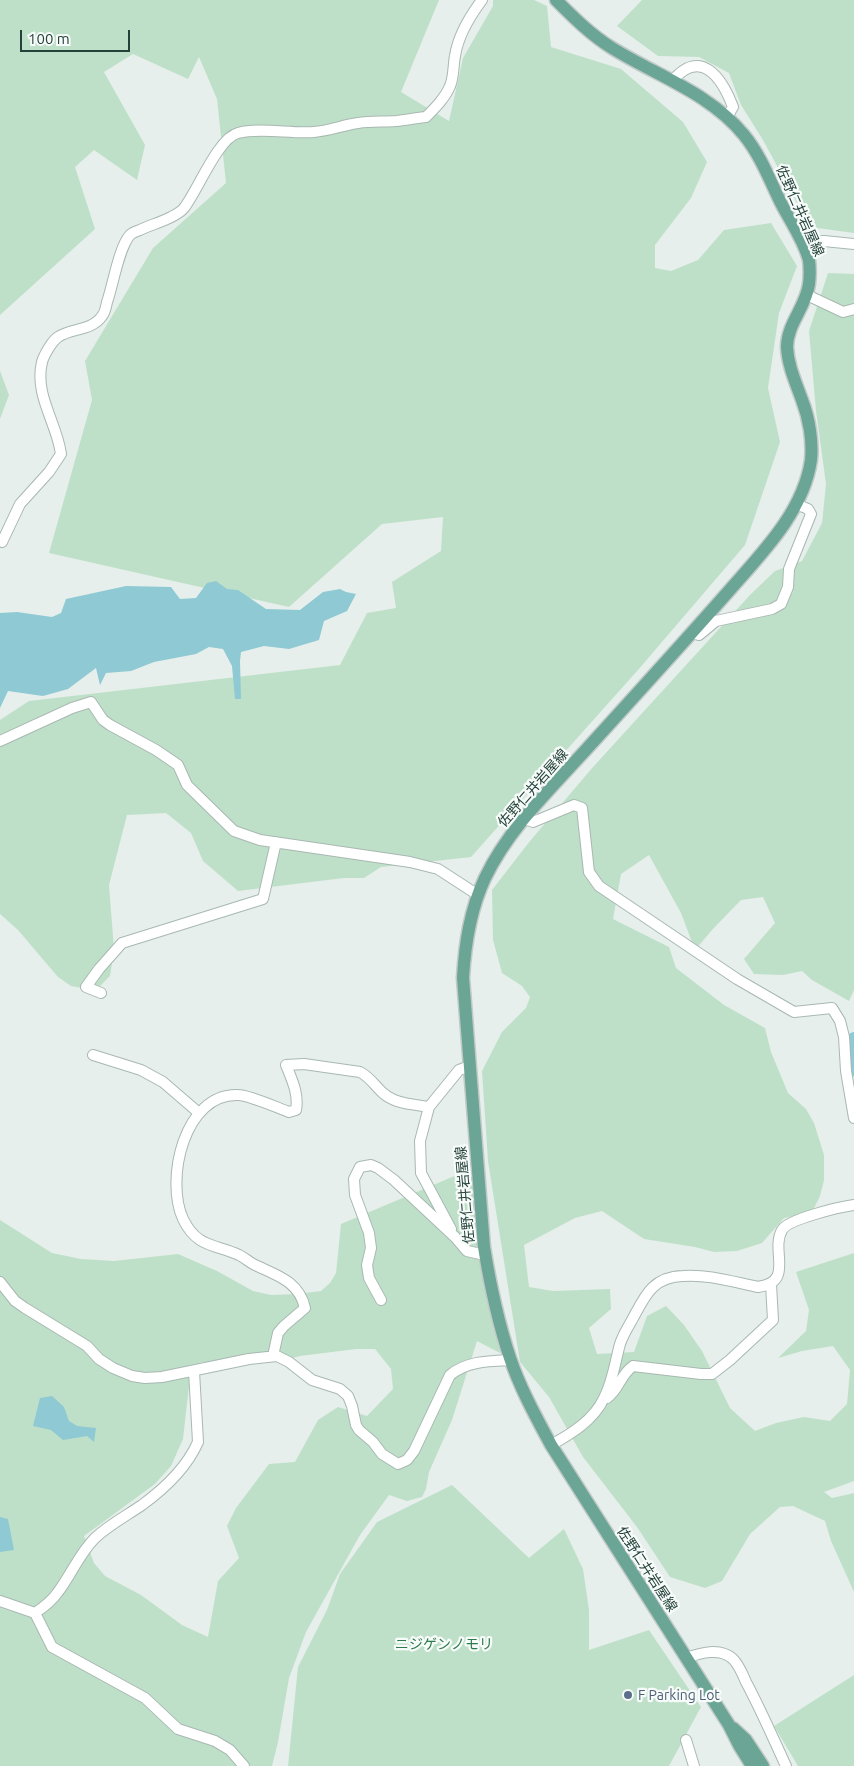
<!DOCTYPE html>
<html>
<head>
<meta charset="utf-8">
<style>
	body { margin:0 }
	#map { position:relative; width:854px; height:1766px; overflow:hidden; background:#e6efeb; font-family:Ubuntu,sans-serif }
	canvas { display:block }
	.scale { position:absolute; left:20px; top:30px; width:110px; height:22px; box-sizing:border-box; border:2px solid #24423a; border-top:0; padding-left:6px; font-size:15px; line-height:18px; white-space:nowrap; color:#24423a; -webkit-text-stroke:4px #f7fbf9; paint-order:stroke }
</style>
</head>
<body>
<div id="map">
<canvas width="854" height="1766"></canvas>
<div class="scale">100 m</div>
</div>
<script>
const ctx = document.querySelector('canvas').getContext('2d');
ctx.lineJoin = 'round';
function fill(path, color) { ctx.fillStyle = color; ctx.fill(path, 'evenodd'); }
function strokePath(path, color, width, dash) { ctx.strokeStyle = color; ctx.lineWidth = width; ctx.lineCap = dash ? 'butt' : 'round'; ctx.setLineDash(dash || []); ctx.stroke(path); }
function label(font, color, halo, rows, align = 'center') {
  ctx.font = font + ' Ubuntu,"Noto Sans JP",sans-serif'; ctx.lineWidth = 4.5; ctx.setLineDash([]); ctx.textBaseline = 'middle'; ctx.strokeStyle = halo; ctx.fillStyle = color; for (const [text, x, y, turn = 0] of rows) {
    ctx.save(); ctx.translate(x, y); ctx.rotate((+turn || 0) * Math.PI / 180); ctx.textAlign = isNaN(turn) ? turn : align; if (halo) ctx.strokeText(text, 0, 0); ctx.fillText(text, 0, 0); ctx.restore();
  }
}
const green = new Path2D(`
	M0 0H439L401 92 449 121 463 58 493 6V0H534L547 6 551 47 621 69 683 122 707 162 691 198 655 245V268L671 271 698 260 724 230 771 223 797 266 779 313 768 388 780 442 745 545 638 670 471 857 381 867 364 878H344L238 891 203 861 191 833 166 813 127 815 109 885 114 949 110 976 100 986 82 988 71 986 58 977 18 930 0 914V720L29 701 340 665 367 613 396 608 392 582 441 551 443 517 382 524 289 607 49 553 92 400 85 361 153 248 226 183 217 99 199 57 188 79 133 54 104 72 145 145 137 180 94 150 75 167 95 229 0 315Z
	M642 0H854V233L810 227 763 140 741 105 729 73 699 57 658 56 617 26Z
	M828 273 854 274V990L849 1001 812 980 802 971 783 975 754 974 744 959 775 923 763 897 741 900 712 930 695 950 681 913 649 855 621 874 613 919 669 947 676 968 724 1005 765 1028 771 1052 788 1093 806 1109 814 1123 824 1155V1180L820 1196 813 1210 799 1215 784 1218 762 1243 737 1251 714 1252 695 1247 644 1239 602 1211 575 1218 524 1245 529 1287 553 1291 610 1289 611 1309 589 1328 597 1354 634 1352 647 1316 666 1306 684 1325 702 1351 730 1408 755 1431 776 1423 804 1417 830 1421 847 1404 850 1370 833 1346 802 1351 778 1358 806 1331 809 1310 796 1272 854 1253V1481L824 1492 832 1498 854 1493V1592L831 1541 825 1521 793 1506 780 1507 750 1534 722 1581 705 1588 670 1577 637 1527 583 1457 549 1397 520 1362 488 1161 482 1071 502 1032 526 1008 530 997 522 986 502 973 493 940 492 890 530 841 593 767 750 595 775 571 802 561 822 523 826 484 816 411 809 331Z
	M0 371 9 395 0 419Z
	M471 1169 481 1261 500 1353 477 1341 452 1420 429 1472 426 1489 422 1497 407 1501 389 1495 360 1535 306 1632 289 1678 278 1742 272 1766H0V1220L52 1253 81 1259 114 1261 178 1254 217 1271 253 1291 271 1295 297 1294 321 1291 330 1283 336 1273 341 1224ZM356 1349H375L391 1369 393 1389 367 1416 338 1407 318 1420 295 1462 269 1464 236 1508 227 1526 239 1558 218 1581 208 1637 182 1625 141 1595 105 1576 94 1563 84 1536 155 1484 171 1466 183 1439 189 1386 201 1362H276L300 1356Z
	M452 1485 529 1558 564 1529 583 1569 589 1610V1650L649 1630 701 1707 669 1766H288L298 1667 327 1610 340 1574 377 1522Z
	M854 1675V1766H798L774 1726Z`);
const water = new Path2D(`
	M216 581 227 589 238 590 266 609 300 610 323 592 340 589 346 592 356 594 347 611 324 621 319 640 289 649 264 646 241 652 240 661 241 699H235L232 666 223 649 209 647 196 654 154 662 131 671 106 673 100 685 96 668 68 689 43 696 8 691 0 708V613L17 612 52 617 61 613 66 599 126 586 171 587 180 599 196 598 207 583Z
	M52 1396 64 1407 69 1421 77 1426 96 1428 94 1442 87 1436 63 1440 51 1430 33 1426 40 1398Z
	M0 1517 8 1519 14 1550 0 1552Z`);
const river = new Path2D(`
	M848 1072 851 1044 854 1039`);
const minor = new Path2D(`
	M672 81C701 47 722 78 733 107L727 117
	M801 242 824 241 854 244
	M807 295 843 312 854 309
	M0 541 2 542 20 504 49 472 61 454C57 423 34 395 42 362 44 355 52 341 58 337 71 328 92 331 102 316 105 313 106 307 107 302 113 285 119 247 130 235 132 233 137 231 140 230 152 224 176 218 184 208 198 190 218 138 238 133 258 127 292 134 314 132 329 131 343 125 358 123 371 121 383 122 396 121 406 120 416 118 426 117 435 108 445 98 450 86 454 77 453 66 455 56 458 36 470 16 482 0
	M693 633 699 635 716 621 772 609 781 604 788 587 789 569 811 514 808 509 796 504
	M0 741 72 708 91 702 103 720 110 725 156 750 178 765 187 785 234 831 260 840 410 862 438 869 478 895
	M525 819 533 822 574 805 582 808 589 872 599 886 737 979 794 1012 832 1008 840 1021 844 1037 846 1071 854 1118
	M101 993 86 987 99 969 122 943 263 899 276 842
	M93 1055 141 1070 163 1082 199 1113
	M451 1229 421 1173 420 1141 429 1107 459 1070 470 1066
	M0 1282 15 1301 25 1308 87 1346 99 1359 113 1368 132 1376 145 1378 162 1377 249 1359 277 1356 289 1362 312 1380 340 1389 348 1396 352 1406 356 1425 359 1430 373 1442 382 1454 398 1464 407 1460 414 1451 450 1375C467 1361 489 1361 511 1360
	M381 1300 369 1278 367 1265 371 1248 369 1233 355 1195 354 1179 360 1167 371 1165 378 1168 394 1180 455 1237 467 1251 485 1255
	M273 1356 278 1333 284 1326 305 1308C299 1281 276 1275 255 1265 249 1262 245 1258 239 1255 215 1244 197 1248 183 1219 165 1180 184 1093 238 1095 249 1095 278 1108 289 1112L296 1110C299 1094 292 1080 286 1065L304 1064 360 1072C370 1077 375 1086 383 1093 395 1104 413 1104 429 1107
	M607 1398C619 1390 620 1375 633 1366L701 1374H712L730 1360 773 1320 771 1284
	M551 1445C571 1434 594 1420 604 1398 613 1381 615 1362 620 1344 623 1335 628 1327 632 1320 645 1296 652 1277 683 1276 708 1274 733 1282 758 1287 795 1282 770 1251 782 1230 788 1219 840 1207 854 1205
	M0 1601 35 1613 52 1647 145 1698 178 1729 215 1741 230 1750 244 1766
	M35 1613C44 1607 52 1601 58 1592 71 1575 79 1554 95 1538 109 1525 126 1516 142 1505 164 1489 187 1467 198 1442L194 1371
	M686 1658C700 1653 720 1647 733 1659 739 1665 743 1675 746 1682 761 1710 773 1738 786 1766
	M686 1740 694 1766`);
const major = new Path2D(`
	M556 0C573 17 591 35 612 48 657 76 710 93 744 135 761 156 770 181 782 205 791 222 804 241 809 260 810 268 810 276 809 284 806 307 787 324 787 347 788 366 796 383 802 400 809 418 813 441 811 460 804 509 766 549 735 584 685 641 634 697 583 753 548 791 508 830 485 878 470 910 465 943 463 978L484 1247C490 1284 498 1322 510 1358 520 1388 536 1417 551 1445L729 1725 739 1745 752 1766
	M733 1728 746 1740 763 1766`);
const markers = [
	[628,1695,5,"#5c6f8a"]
];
const streetNames = [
	["佐野仁井岩屋線",800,211,66],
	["佐野仁井岩屋線",533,788,-49],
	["佐野仁井岩屋線",465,1195,-95],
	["佐野仁井岩屋線",647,1569,57]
];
const parkNames = [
	["ニジゲンノモリ",444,1644]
];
const serviceNames = [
	["F Parking Lot",638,1695]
];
fill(green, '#bfe0c8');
fill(water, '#8ec9d4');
strokePath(river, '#8ec9d4', 14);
strokePath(minor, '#a8b8b2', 12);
strokePath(major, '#c2cac8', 15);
strokePath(minor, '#fff', 10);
strokePath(major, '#6aa596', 12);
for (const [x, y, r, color] of markers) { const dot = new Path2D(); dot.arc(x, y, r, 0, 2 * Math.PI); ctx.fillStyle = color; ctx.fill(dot); strokePath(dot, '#f7fbf9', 2); }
label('14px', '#24423a', '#f7fbf9', streetNames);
label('14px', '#2d7a4b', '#f7fbf9', parkNames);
label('14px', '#4e5e75', '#f7fbf9', serviceNames, 'left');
</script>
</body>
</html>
